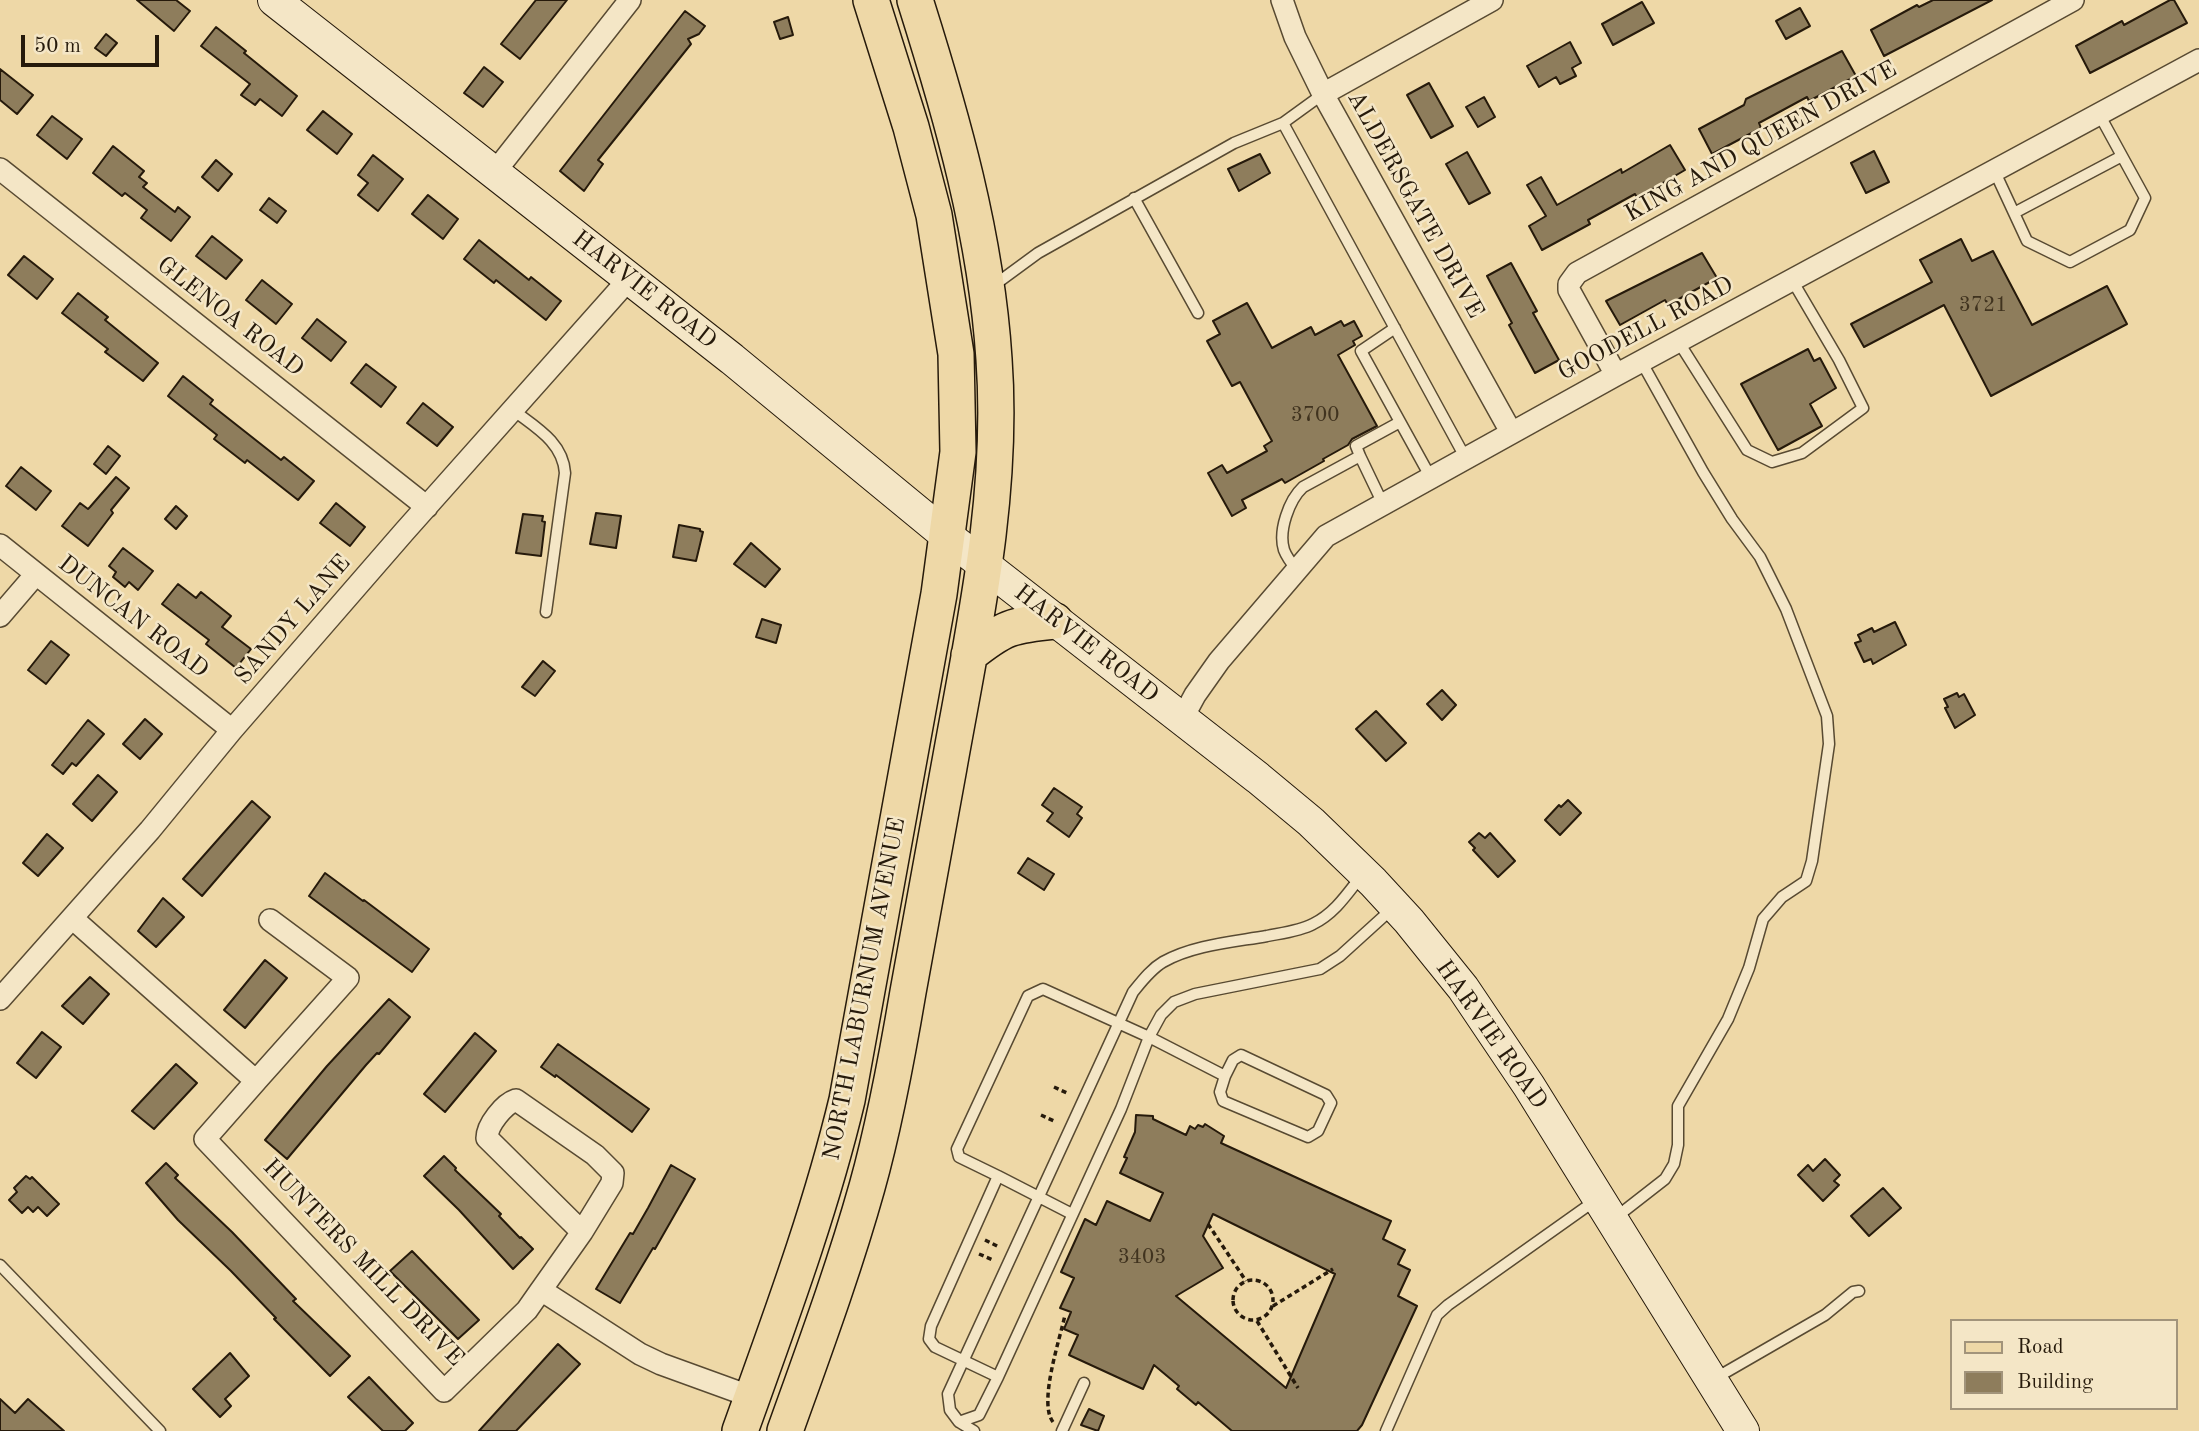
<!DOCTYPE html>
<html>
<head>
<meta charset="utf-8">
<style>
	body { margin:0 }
	#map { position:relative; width:2199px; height:1431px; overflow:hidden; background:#eed8a7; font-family:"Old Standard TT",serif }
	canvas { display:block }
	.legend { position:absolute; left:1950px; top:1319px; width:228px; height:91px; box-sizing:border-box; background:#f4e6c6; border:2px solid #a2947b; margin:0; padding:9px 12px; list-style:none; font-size:21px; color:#261a0b }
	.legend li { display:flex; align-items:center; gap:14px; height:35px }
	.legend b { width:35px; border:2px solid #a2947b }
	.scale { position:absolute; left:21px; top:35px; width:138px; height:32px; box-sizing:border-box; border:4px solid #261a0b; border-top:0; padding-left:9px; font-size:21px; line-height:24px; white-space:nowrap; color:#261a0b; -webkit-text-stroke:5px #f4e6c6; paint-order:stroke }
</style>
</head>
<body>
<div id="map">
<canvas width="2199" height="1431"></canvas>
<ul class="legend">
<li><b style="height:9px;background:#eed8a7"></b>Road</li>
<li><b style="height:19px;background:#8e7d5c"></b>Building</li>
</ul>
<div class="scale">50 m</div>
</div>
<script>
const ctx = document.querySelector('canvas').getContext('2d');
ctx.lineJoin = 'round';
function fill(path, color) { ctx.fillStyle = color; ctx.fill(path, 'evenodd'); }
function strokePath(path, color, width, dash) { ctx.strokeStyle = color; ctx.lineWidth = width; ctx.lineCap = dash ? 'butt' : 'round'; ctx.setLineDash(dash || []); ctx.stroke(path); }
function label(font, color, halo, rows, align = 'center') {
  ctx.font = font + ' "Old Standard TT",serif'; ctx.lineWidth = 5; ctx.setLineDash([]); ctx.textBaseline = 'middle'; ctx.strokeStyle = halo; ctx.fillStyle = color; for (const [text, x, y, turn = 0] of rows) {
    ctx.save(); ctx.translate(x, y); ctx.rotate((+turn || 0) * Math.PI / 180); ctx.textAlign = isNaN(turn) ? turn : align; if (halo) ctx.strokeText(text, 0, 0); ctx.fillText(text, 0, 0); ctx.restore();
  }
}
const building = new Path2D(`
	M137 0H176L190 11 174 31Z
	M536 0H567L520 59 501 44Z
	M1933 0H1992L1884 56 1871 30 1917 5 1919 7Z
	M2170 0H2174L2187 23 2090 73 2076 46 2122 21 2124 25Z
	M1642 2 1654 23 1613 45 1602 24Z
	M1800 8 1810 26 1786 39 1776 21Z
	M685 11 705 26 699 34 688 39 691 44 598 160 603 164 584 191 560 171Z
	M788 17 793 35 780 39 774 22Z
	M216 27 246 51 244 53 297 96 282 116 260 99 255 105 241 95 250 84 201 46Z
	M106 34 117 43 106 56 95 48Z
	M1570 42 1581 63 1572 68 1576 76 1560 84 1556 77 1539 87 1527 66Z
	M1842 51 1856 76 1809 101 1807 97 1759 123 1761 128 1712 154 1699 129 1744 105 1746 99Z
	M484 67 503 82 483 107 464 93Z
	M0 69 33 95 17 114 0 100Z
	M1429 83 1453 126 1431 138 1407 95Z
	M1484 97 1495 117 1478 127 1466 107Z
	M323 111 352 134 337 154 307 130Z
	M52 116 82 139 67 159 37 135Z
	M1670 145 1685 170 1637 198 1635 194 1588 220 1590 224 1542 250 1529 226 1546 216 1527 185 1541 177 1557 205 1621 169 1622 173Z
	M113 146 144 171 139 177 147 183 143 187 175 212 178 207 190 217 171 241 141 218 147 210 125 193 122 196 93 173Z
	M1874 151 1889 182 1866 193 1851 163Z
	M1467 152 1490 193 1469 204 1446 164Z
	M1260 154 1270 173 1239 191 1228 169Z
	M373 155 403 179 378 211 358 195 368 183 358 175Z
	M216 160 232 174 218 191 202 177Z
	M428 195 458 219 443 239 412 214Z
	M269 198 286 211 277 223 260 210Z
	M212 236 242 260 226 279 196 256Z
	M1961 239 1972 261 1993 251 2032 325 2107 286 2127 324 1991 396 1944 305 1864 347 1851 324 1932 282 1920 260Z
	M479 240 529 280 531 277 561 301 546 320 496 280 494 283 464 259Z
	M1702 253 1717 278 1668 305 1665 300 1620 325 1606 301Z
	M24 256 53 279 37 299 8 275Z
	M1511 263 1537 311 1533 313 1559 360 1535 373 1509 325 1512 323 1487 276Z
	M262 280 292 304 276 324 246 300Z
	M78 293 108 317 105 320 158 363 143 381 105 352 108 349 62 313Z
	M1247 303 1272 348 1311 327 1315 335 1341 321 1344 326 1354 321 1362 336 1353 341 1355 345 1338 355 1377 426 1352 439 1348 445 1323 459 1324 461 1285 483 1282 479 1242 500 1246 508 1232 516 1208 473 1222 465 1227 473 1267 451 1264 446 1272 441 1240 382 1232 386 1207 341 1220 334 1213 321Z
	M317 319 346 342 331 361 302 338Z
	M1808 349 1814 361 1820 358 1836 388 1810 404 1822 426 1778 450 1741 384Z
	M366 364 396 387 381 407 351 383Z
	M183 376 213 400 210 404 281 460 284 457 314 481 298 500 247 460 245 463 214 439 217 435 168 396Z
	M423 403 453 427 437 446 407 423Z
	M108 446 120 456 106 474 94 464Z
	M21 467 51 491 36 510 6 486Z
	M116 477 129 488 111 510 113 513 88 546 62 526 80 503 88 509 90 507Z
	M336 503 365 527 350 546 320 523Z
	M176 506 187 516 176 529 165 519Z
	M596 513 621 516 616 548 590 544Z
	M523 514 543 516 542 521 545 522 541 556 516 553Z
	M679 525 700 529V531L703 532 696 561 673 557Z
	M751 543 780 569 765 587 734 564Z
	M123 548 153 571 138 590 129 582 125 587 113 577 116 572 109 566Z
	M178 584 196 598 201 592 231 616 222 627 251 649 236 668 206 644 209 640 162 604Z
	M762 619 781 625 776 643 756 637Z
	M1895 622 1906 645 1873 664 1871 659 1864 662 1855 643 1861 641 1858 635 1872 628 1874 632Z
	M51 641 69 655 46 684 28 670Z
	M543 661 555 671 535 696 522 687Z
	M1442 690 1456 705 1442 720 1427 704Z
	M1957 693 1959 697 1964 694 1975 715 1955 728 1945 708 1948 707 1944 699Z
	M1376 711 1406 743 1386 761 1356 729Z
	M145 719 162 734 140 759 123 744Z
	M88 720 104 734 76 766 72 763 63 774 52 765Z
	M98 775 117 792 92 821 73 804Z
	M1054 788 1082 807 1077 814 1082 818 1069 837 1047 821 1053 813 1042 805Z
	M1568 800 1581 813 1560 835 1545 820 1559 805 1561 807Z
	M252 801 270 817 202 896 183 879Z
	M1479 833 1485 838 1490 833 1515 861 1498 877 1473 850 1475 848 1469 842Z
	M47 834 63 848 38 876 23 863Z
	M1028 858 1054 874 1044 890 1018 873Z
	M325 873 363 901 364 900 429 949 412 972 309 896Z
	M163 898 184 917 156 947 138 931Z
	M265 960 287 978 245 1028 224 1010Z
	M90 977 109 994 83 1024 62 1006Z
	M389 999 410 1017 379 1054 377 1053 366 1065 287 1159 265 1140 327 1066Z
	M42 1032 61 1047 36 1078 17 1063Z
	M475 1033 496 1051 445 1112 424 1094Z
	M558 1044 649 1109 632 1132 556 1075 555 1077 541 1067Z
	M176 1064 197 1083 154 1129 132 1111Z
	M1136 1115 1153 1116V1119L1186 1135 1190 1126 1195 1129 1198 1125 1203 1127 1205 1124 1224 1136 1221 1143 1391 1221 1383 1239 1405 1250 1398 1264 1410 1270 1398 1296 1417 1306 1362 1425 1357 1431H1232L1198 1402 1196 1405 1177 1389 1179 1386 1154 1365 1143 1389 1069 1355 1078 1335 1064 1329 1071 1312 1060 1308 1074 1278 1061 1272 1085 1219 1096 1225 1107 1201 1150 1221 1163 1193 1120 1173 1127 1158 1124 1157 1135 1132ZM1213 1214 1335 1274 1286 1388 1176 1296 1223 1268 1203 1236Z
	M444 1156 456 1168 455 1170 501 1214 499 1216 520 1238 521 1237 533 1249 513 1269 459 1210 424 1176Z
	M1825 1159 1840 1175 1834 1181 1839 1185 1823 1201 1798 1175 1808 1165 1813 1171Z
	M166 1163 178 1175 175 1178 232 1232 296 1299 293 1301 350 1356 330 1376 274 1319 276 1318 231 1271 178 1220 146 1183Z
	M671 1165 695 1179 655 1249 653 1248 620 1303 596 1289 630 1233 633 1234 648 1208Z
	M26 1176 30 1179 32 1177 59 1204 47 1216 38 1207 33 1212 28 1207 22 1213 9 1200 17 1192 14 1188Z
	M1883 1188 1901 1208 1869 1236 1851 1216Z
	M412 1251 479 1320 458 1339 390 1271Z
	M558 1344 580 1364 516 1431H479Z
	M230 1353 249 1376 225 1399 231 1406 220 1417 193 1389Z
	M369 1377 413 1423 405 1431H383L348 1397Z
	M0 1399 15 1413 28 1399 64 1431H0Z
	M1089 1409 1104 1416 1098 1431 1081 1425Z`);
const path = new Path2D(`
	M1054 1087 1069 1094
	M1041 1115 1056 1122
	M1208 1224 1246 1281
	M985 1240 999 1247
	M979 1254 993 1260
	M1233 1300a20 20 0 1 1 40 0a20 20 0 1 1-40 0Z
	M1273 1306 1333 1269
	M1257 1321 1298 1388
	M1053 1422C1038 1403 1060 1339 1065 1315`);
const lane = new Path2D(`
	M1283 123 1465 457
	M1994 170 2027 241 2070 262 2130 230 2145 198 2099 114
	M1134 198 1198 313
	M2014 213 2122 156
	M993 286 1038 253 1234 143 1283 123 1323 94
	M1395 328 1361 351 1431 478
	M1678 341 1747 450 1772 462 1802 453 1863 408 1839 360 1792 280
	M513 410C535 427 563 442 565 473L546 612
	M1360 456 1356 446 1400 422
	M1297 570C1292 564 1287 558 1284 550 1278 531 1289 500 1303 487L1360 456 1383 504
	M1362 875C1347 894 1335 913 1313 924 1300 931 1282 933 1267 936 1233 942 1193 945 1163 962 1151 969 1142 981 1133 992L948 1394 950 1410 959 1422 979 1415 998 1377 1121 1109 1149 1037 1161 1015 1174 1002 1195 994 1320 969 1340 956 1394 907
	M998 1176 1072 1214
	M1615 1218 1665 1179 1674 1164 1678 1145V1106L1728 1019 1749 968 1763 919 1782 897 1806 881 1812 861 1829 744 1827 716 1786 609 1760 557 1732 519 1703 472 1641 361
	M0 1265 160 1431
	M998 1377 935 1347 929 1339 931 1326 998 1176 959 1157 957 1149 1028 996 1043 989 1149 1037 1225 1076 1233 1060 1241 1055 1326 1095 1331 1103 1318 1131 1308 1137 1223 1101 1220 1092 1225 1076
	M1714 1379 1825 1315 1853 1292 1859 1291
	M959 1422 974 1431
	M1062 1431 1084 1383
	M1386 1431 1437 1315 1448 1305 1596 1200`);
const street = new Path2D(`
	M1282 0 1295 37 1323 94 1511 432
	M1323 94 1492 0
	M0 169 427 507
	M494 173 630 0
	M1616 375 1569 290V284L1577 273 2073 0
	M0 545 232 730
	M0 616 36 574
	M1182 719 1195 695 1219 661 1326 536 1616 375 2199 60
	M72 918 256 1081 205 1139 444 1391 527 1310 541 1290 640 1354 661 1364 752 1397
	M0 999 150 830 232 730 404 532 629 279
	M256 1081 348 978 270 920
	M516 1100 595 1155 613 1173 612 1183 582 1232 487 1138C487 1125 504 1104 516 1100Z
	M541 1290 582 1232`);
const secondary = new Path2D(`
	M274 0 732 359 947 536 1258 778 1311 822 1373 882 1409 921 1463 988 1529 1086 1743 1431`);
const primary = new Path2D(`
	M969 655C1004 627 1012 625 1055 621
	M740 1431C779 1322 820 1213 847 1100L939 594 958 452 956 354 934 215 911 127 871 0
	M785 1431C814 1350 844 1269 867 1187 885 1123 897 1057 908 992 922 917 935 842 949 767 973 632 1004 497 994 359 986 235 952 117 915 0`);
const numberNames = [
	["3721",1983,305],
	["3700",1315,415],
	["3403",1142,1257]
];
const streetNames = [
	["KING AND QUEEN DRIVE",1761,142,-29],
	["ALDERSGATE DRIVE",1415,205,61],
	["HARVIE ROAD",644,290,38],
	["GLENOA ROAD",230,317,38],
	["GOODELL ROAD",1646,329,-28],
	["DUNCAN ROAD",133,617,38],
	["SANDY LANE",293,620,-49],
	["HARVIE ROAD",1086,644,38],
	["NORTH LABURNUM AVENUE",865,989,-79],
	["HARVIE ROAD",1491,1035,55],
	["HUNTERS MILL DRIVE",363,1263,46]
];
fill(building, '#8e7d5c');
strokePath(building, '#261a0b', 2);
strokePath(lane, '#584a32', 13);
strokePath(street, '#584a32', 24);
strokePath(secondary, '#261a0b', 34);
strokePath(primary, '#261a0b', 38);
strokePath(path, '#261a0b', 3.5, [5, 3.5]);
strokePath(lane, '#f4e6c6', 10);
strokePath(street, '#f4e6c6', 21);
strokePath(secondary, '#f4e6c6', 32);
strokePath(primary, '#eed8a7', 35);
label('21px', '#40331f', null, numberNames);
label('24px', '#261a0b', '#f4e6c6', streetNames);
</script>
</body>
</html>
